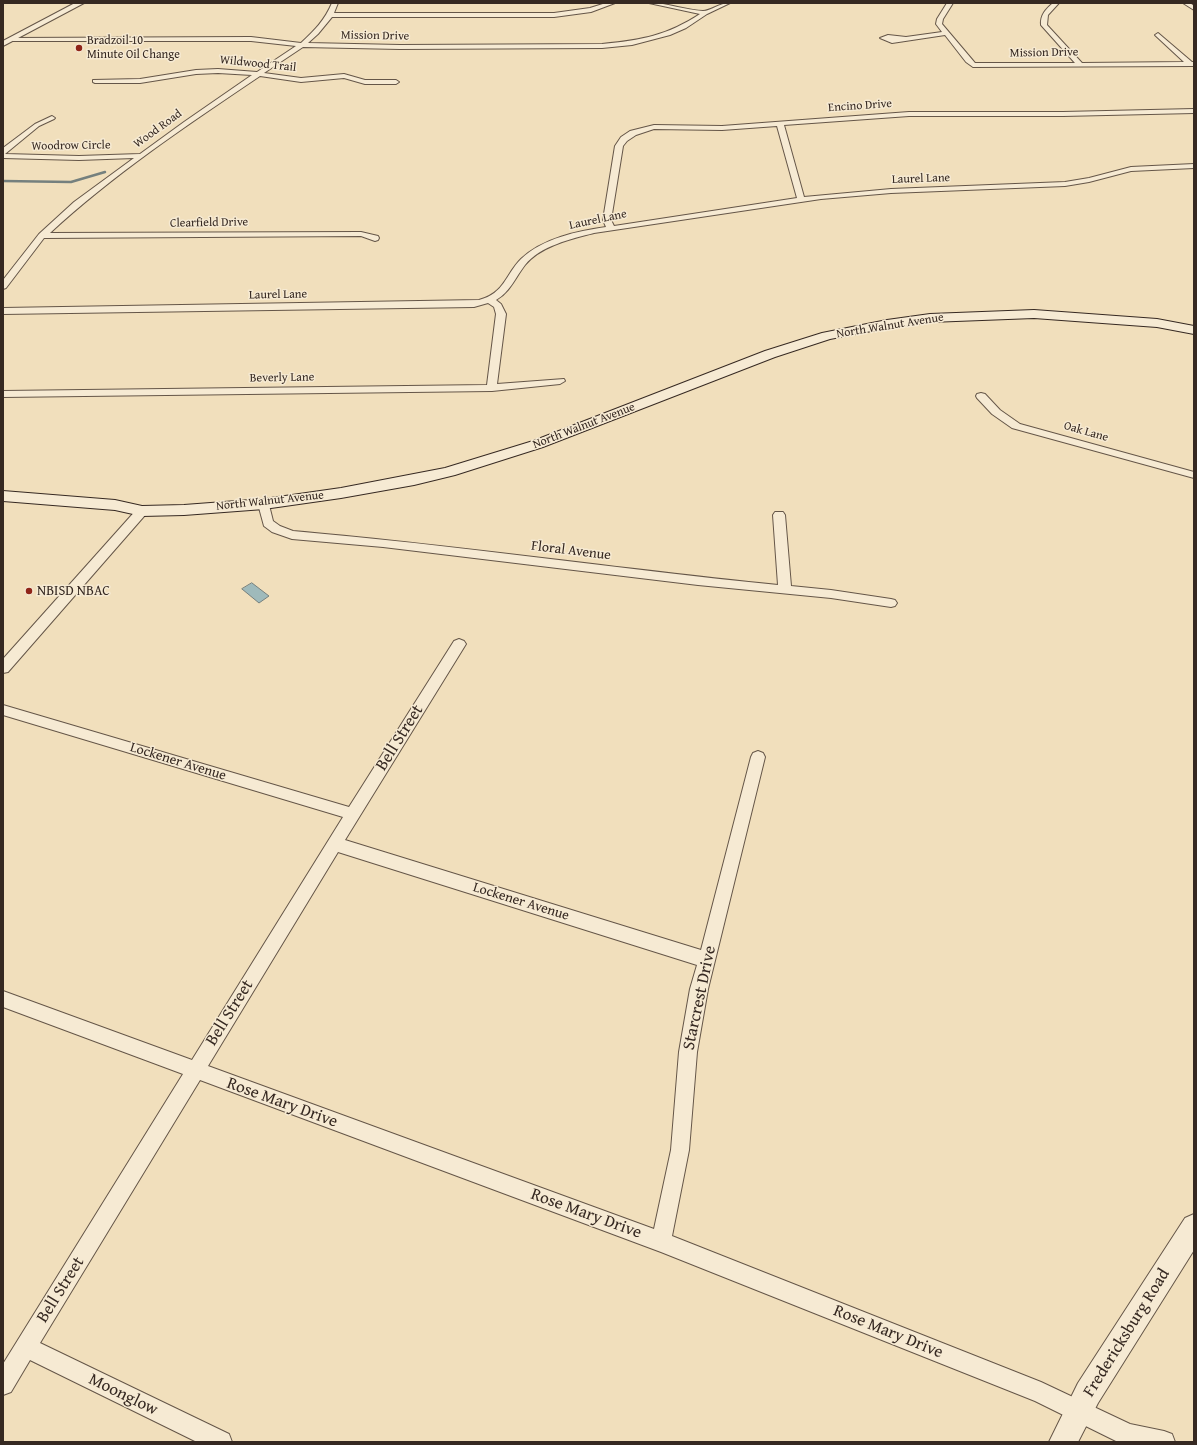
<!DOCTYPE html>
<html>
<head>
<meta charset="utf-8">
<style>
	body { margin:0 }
	#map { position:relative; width:1197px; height:1445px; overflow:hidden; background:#f1dfbc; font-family:"Gentium Book Plus",serif }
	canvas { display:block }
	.frame { position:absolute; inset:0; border:4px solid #362922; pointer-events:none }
</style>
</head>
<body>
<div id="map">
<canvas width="1197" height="1445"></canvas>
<div class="frame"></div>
</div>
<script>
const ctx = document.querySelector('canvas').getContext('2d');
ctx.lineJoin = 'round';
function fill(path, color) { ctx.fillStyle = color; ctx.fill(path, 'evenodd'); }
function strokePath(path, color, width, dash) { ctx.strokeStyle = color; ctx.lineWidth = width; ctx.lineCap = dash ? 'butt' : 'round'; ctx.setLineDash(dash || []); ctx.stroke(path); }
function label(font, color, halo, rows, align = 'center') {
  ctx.font = font + ' "Gentium Book Plus",serif'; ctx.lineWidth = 3; ctx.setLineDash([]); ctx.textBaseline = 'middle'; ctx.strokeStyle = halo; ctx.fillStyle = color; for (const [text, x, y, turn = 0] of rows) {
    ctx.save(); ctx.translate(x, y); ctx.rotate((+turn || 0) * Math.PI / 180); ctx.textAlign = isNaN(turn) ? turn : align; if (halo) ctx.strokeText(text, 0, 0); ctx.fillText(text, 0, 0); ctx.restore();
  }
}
const water = new Path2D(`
	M252 583 269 596 259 603 242 589Z`);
const stream = new Path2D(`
	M3 181 71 182 105 172`);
const minor = new Path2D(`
	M332 3H338L334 13H554L590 8 606 3H615L591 12 554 17H332L318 34 308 43 400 45 602 44C642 40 666 36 700 14L649 3C668 3 685 10 703 11 711 11 719 3 730 3L707 14 686 28 670 35 632 45 602 48 400 49 303 47 264 73 301 78 344 74 365 80H396L399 82 396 84H365L344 78 301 82 260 76C187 125 114 174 50 233L361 232 378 236 379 238 378 240 375 241 361 236 44 238 6 288 3 289V280L39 234 74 202 134 158 79 160 3 158V148L35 124 52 116 55 118 54 119 39 126 5 154 79 156 140 154 184 122 252 75 218 73 196 74 140 83H95L93 82V80L140 79 196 70 218 69 257 72 296 46 251 41H13L11 40V38L251 37 301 43C314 31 325 20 332 3Z
	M947 3H953L943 19 942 24 975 63H1075L1041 25C1040 15 1046 9 1053 3H1059L1048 15 1047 25 1082 63 1184 62 1156 36 1155 35 1158 33 1192 62H1194V66L973 67 966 62 945 35 892 43 880 38 888 35 906 37 942 32 936 24 937 19Z
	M1183 3H1190L1194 6V10Z
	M1194 109V113L1063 116H909L784 125 804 197 891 189 1065 182 1089 178 1131 167 1194 164V168L1131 171 1089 182 1065 186 891 193 821 199 594 233C571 239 540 246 525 265 515 278 510 292 496 300L501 304 506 314 497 384 564 379 565 381 560 384 492 391 3 397V391L487 385 496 314 494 307 488 303 474 307 3 314V308L479 300C505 293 505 275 521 259 543 238 578 231 606 227L603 220 615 146 621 137 630 131 654 125 722 126 909 112H1063ZM777 126 797 198 614 226 611 220 623 146 627 141 636 135 654 129 722 130Z
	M981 393 985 394 1000 410 1020 424 1194 472V478L1012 428 992 414 977 398 976 396 977 394Z
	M264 500 268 501 273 521 280 526 293 531C456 545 616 569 778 585L773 515 775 512H783L785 515 791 586 831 590 891 599 895 600 897 603 895 606 891 607 831 598 698 585 383 547 292 539 272 532 264 526 258 504 260 501Z
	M142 507 146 508 148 511 146 514 8 672 3 673V659L138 508Z
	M459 639 464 641 466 644 345 840 701 950 751 757 753 753 758 751 763 753 765 757 708 989 697 1052 689 1150 672 1236 1041 1382 1130 1424 1164 1431 1172 1434 1175 1442H1118L1035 1401 661 1252 200 1080 40 1343 229 1434 232 1442H197L30 1360 11 1392 3 1395V1364L183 1074 3 1007V991L192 1060 343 817 3 715V705L349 807 454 641ZM338 852 697 965 690 989 679 1052 671 1150 654 1229 208 1066Z`);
const tertiary = new Path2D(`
	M75 3H84L3 46V41Z
	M1194 1214V1250L1098 1403 1078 1442H1049L1078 1383 1185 1218Z`);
const secondary = new Path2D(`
	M1034 310 1157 319 1194 326V334L1157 327 1034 318 930 322 887 328 830 339 775 357 543 447 455 475 414 485 341 498 264 509 184 515 142 516 115 510 3 501V491L115 500 142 506 184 505 264 499 341 488 445 468 533 441 765 351 822 333 887 320 930 314Z`);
const markers = [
	[79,48,4,"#8f2418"],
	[29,591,4,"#8f2418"]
];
const farStreetnames = [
	["Mission Drive",375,36,1],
	["Mission Drive",1044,53,-1],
	["Wildwood Trail",258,64,6],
	["Encino Drive",860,106,-4],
	["Wood Road",158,129,-36],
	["Woodrow Circle",71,146,-1],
	["Laurel Lane",921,179,-2],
	["Laurel Lane",598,220,-12],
	["Clearfield Drive",209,223,-1],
	["Laurel Lane",278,295,-1],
	["North Walnut Avenue",890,326,-9],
	["Beverly Lane",282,378,-1],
	["North Walnut Avenue",584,426,-21],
	["Oak Lane",1086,432,16],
	["North Walnut Avenue",270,501,-6]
];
const farPoinames = [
	["Bradzoil 10",87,41],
	["Minute Oil Change",87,55]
];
const streetNames = [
	["Floral Avenue",571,551,7],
	["Lockener Avenue",178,762,17],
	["Lockener Avenue",521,902,17]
];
const poiNames = [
	["NBISD NBAC",37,591]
];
const nearStreetnames = [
	["Bell Street",400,738,-58],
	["Starcrest Drive",700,998,-78],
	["Bell Street",230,1013,-58],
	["Rose Mary Drive",282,1103,20],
	["Rose Mary Drive",586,1214,20],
	["Bell Street",61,1290,-58],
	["Rose Mary Drive",888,1332,22],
	["Fredericksburg Road",1127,1333,-58],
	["Moonglow",123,1395,26]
];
fill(water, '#9fbabb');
strokePath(water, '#75807e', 1);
strokePath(stream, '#75807e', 2.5);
strokePath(minor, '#655648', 2);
strokePath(tertiary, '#655648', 2);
strokePath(secondary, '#362922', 2);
fill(minor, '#f6ead3');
fill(tertiary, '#f6ead3');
fill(secondary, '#f6ead3');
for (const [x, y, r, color] of markers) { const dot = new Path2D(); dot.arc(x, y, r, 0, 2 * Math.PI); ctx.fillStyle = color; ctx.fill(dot); strokePath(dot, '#f6ead3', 1.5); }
label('12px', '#362922', '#f6ead3', farStreetnames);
label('12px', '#362922', '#f6ead3', farPoinames, 'left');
label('14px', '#362922', '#f6ead3', streetNames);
label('14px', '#362922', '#f6ead3', poiNames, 'left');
label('17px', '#362922', '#f6ead3', nearStreetnames);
</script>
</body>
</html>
